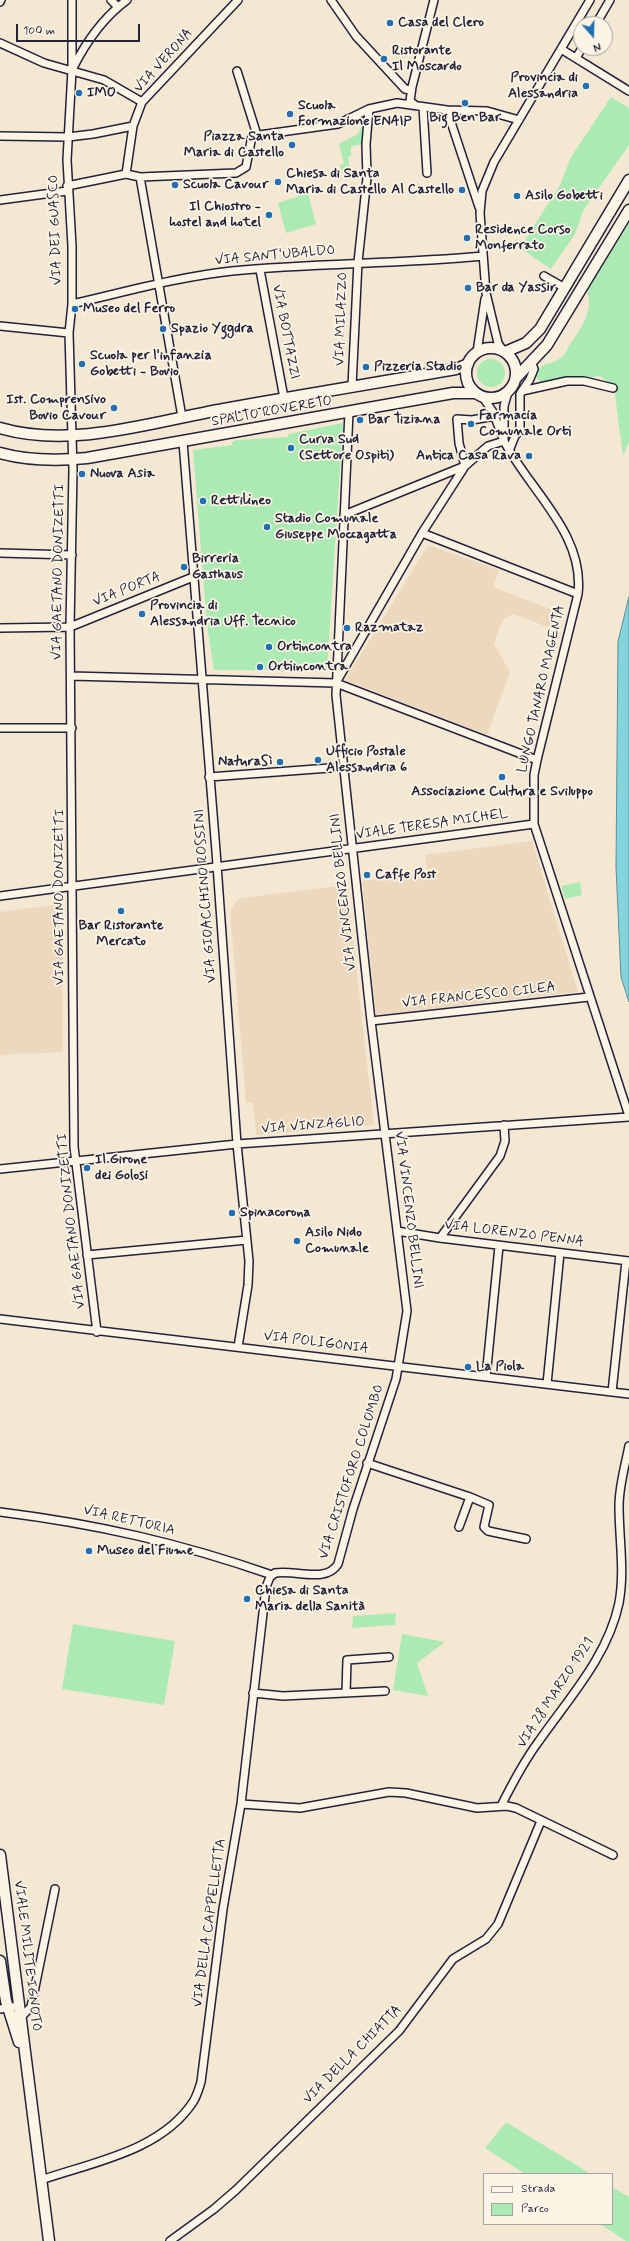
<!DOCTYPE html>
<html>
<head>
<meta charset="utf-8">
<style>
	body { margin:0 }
	#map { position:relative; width:629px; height:2241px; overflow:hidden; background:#f5e8d3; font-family:Mynerve,sans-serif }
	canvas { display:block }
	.legend { position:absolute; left:483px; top:2173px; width:130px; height:52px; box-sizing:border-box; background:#fcf5e5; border:1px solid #a5a1a1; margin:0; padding:5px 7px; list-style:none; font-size:12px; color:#22223b }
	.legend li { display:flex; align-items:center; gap:8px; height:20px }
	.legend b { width:20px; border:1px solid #a5a1a1 }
	.north { position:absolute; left:573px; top:16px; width:40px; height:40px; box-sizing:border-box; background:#fcf5e5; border:1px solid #a5a1a1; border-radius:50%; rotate:160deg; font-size:11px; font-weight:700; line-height:16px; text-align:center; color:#22223b }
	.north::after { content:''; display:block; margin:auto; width:14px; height:18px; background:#1f6fb2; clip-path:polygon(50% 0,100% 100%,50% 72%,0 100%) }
	.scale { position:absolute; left:16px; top:24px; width:124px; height:18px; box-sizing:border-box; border:2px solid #22223b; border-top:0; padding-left:5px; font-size:12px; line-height:14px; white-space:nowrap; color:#22223b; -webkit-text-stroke:3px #fcf5e5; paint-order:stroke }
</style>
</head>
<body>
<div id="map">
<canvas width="629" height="2241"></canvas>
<ul class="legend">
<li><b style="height:5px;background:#fcf5e5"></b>Strada</li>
<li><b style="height:11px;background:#abebb3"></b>Parco</li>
</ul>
<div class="north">N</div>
<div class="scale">100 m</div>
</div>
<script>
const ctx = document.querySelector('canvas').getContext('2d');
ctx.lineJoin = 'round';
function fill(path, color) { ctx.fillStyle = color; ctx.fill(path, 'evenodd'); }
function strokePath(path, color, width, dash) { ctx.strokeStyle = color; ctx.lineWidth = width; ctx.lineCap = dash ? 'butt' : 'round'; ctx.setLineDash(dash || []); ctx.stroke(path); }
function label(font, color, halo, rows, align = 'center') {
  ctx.font = font + ' Mynerve,sans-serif'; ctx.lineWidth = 3.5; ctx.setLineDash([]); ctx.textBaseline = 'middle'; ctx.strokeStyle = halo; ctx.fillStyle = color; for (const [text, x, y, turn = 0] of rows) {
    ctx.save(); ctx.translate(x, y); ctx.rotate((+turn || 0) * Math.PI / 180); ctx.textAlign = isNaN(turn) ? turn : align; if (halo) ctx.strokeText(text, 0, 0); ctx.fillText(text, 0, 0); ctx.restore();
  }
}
const built = new Path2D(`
	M428 545 499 570 493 587 555 611 550 628 514 614 505 618 501 624 494 644 510 672 487 735 345 680Z
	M532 841 578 992 376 1015 362 881 427 873 425 855Z
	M347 885 374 1125 256 1135 253 1102 246 1103 230 912 234 904 241 898Z
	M62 904 63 1052 30 1054 22 1053 0 1056V912Z`);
const green = new Path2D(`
	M611 97 629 108V145L583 211 575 234 551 269 520 248 560 185 571 157Z
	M366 115 364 144 351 146V156L348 157 350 169 341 171 340 165 344 164 339 144 358 134Z
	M308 193 316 224 286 233 278 203Z
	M629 223V442L623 456 614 387 600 376 541 383 534 375C544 360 550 366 562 357 565 354 568 348 570 344 581 329 594 310 587 291Z
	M477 373a14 14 0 1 1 28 0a14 14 0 1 1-28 0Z
	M343 423 327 670H214L207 626 193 450 232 445V442L236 440 287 437 289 434Z
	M580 882 582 895 565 899 561 886Z
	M396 1613 395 1625 352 1628 353 1616Z
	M73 1624 175 1641 164 1705 62 1689Z
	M402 1634 445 1642 417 1663 428 1696 393 1690Z
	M506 2122 591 2174H525L485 2148Z
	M612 2187 629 2197V2241H626L600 2224H612Z`);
const water = new Path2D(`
	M629 597V1002L621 977 616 867 618 642Z`);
const street = new Path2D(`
	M72 0V70L67 160 72 246V304L69 333 73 470 70 627 74 1147 97 1332
	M111 0 118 7
	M331 0 356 36 405 89 410 90 412 87
	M0 2 1 0
	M596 24 610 0
	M0 43 44 63 104 80 142 102
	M561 49 629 91
	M576 58 582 48
	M73 68C86 42 104 17 127 0
	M237 71 257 135
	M415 105 410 101 412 87 434 0
	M423 107 427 173
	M447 110 479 207
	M0 136 68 137 93 134 133 126
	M126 174 133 126 142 102 238 0
	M140 177 182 417
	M67 186 126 174 140 177 236 173 246 167 252 136 338 124 369 109 397 103 447 110 487 111 519 120
	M0 200 67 191
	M260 270 284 398
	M544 276 565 288
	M72 304C125 292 177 277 232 271 315 263 399 264 483 256
	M0 326 69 333
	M503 351 498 343 486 293 480 213 482 191 494 162 590 0
	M477 352 485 299
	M352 386 358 262 367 178 366 144 369 109
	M522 391 567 381H584L613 388
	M482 396 493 412 504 441V406L508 392
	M183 442 216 851 237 1144 249 1261 248 1285 238 1347
	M509 451 515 436 520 430V394L530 379 534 369 531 361
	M465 466 459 443 457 419 472 420 495 416
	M344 515 465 466
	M422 533 578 594
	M0 553 72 555
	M0 628 70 627 193 577
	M71 676 336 683 537 760
	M337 681 422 533 465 466 488 446 504 441C530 491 585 534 578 594L537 760 534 775V824L629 1116
	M0 728H72
	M209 777 343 767
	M0 896 534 824
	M371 1021 589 997
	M0 1169 237 1144 629 1117
	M397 1231 440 1238 629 1261
	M440 1238 500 1156 505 1141 504 1125
	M87 1255 247 1240
	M0 1319 629 1394
	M486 1377 499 1246
	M547 1384 560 1253
	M612 1392 626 1261
	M367 1463 470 1497 459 1527
	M470 1497 489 1505 484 1527 488 1531 526 1539
	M0 1512C97 1524 180 1543 272 1575
	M253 1693 283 1696 385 1691
	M346 1693 347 1660 389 1657
	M241 1804 300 1808 389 1792 406 1793 477 1808 507 1806 516 1808 613 1855
	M501 1806C512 1784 524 1761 539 1741 569 1698 608 1656 619 1603 625 1571 619 1538 619 1506 619 1486 625 1466 629 1446
	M0 2009 19 2006
	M21 2017 31 2007 55 1889
	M41 2180C93 2162 161 2151 193 2102 197 2096 199 2088 201 2082L223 1909 241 1804 266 1587 270 1577 275 1573C294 1569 326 1584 338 1564L353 1509 396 1379 407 1311 371 1021 336 695 349 412
	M170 2241 214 2209 236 2190 399 2031 453 1959 486 1939 498 1924 541 1821`);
const secondary = new Path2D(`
	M466 373a25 25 0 1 1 50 0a25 25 0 1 1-50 0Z
	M505 352 526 343 540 329 629 180
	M516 378 547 345 629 210
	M0 428C72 449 152 422 224 409 301 395 378 382 456 369L468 364
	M0 453C29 461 57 461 87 458L453 393H475
	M0 1855 49 2241
	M0 1961 6 2001 19 2042`);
const markers = [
	[390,23,4,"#1f6fb2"],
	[384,59,4,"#1f6fb2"],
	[586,86,4,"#1f6fb2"],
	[79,93,4,"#1f6fb2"],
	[465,103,4,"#1f6fb2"],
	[290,114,4,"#1f6fb2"],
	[292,145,4,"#1f6fb2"],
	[278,182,4,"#1f6fb2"],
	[175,185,4,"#1f6fb2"],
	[462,190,4,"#1f6fb2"],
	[517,196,4,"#1f6fb2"],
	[269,215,4,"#1f6fb2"],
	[467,238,4,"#1f6fb2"],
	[468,288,4,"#1f6fb2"],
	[75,309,4,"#1f6fb2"],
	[163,329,4,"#1f6fb2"],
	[82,364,4,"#1f6fb2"],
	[366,367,4,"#1f6fb2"],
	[114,408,4,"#1f6fb2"],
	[360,420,4,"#1f6fb2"],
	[471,424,4,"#1f6fb2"],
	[291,448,4,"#1f6fb2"],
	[529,456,4,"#1f6fb2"],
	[82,474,4,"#1f6fb2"],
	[203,501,4,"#1f6fb2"],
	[267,527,4,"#1f6fb2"],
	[184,567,4,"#1f6fb2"],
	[142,614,4,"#1f6fb2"],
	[347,628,4,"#1f6fb2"],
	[269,647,4,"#1f6fb2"],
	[260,667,4,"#1f6fb2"],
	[318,760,4,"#1f6fb2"],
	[280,762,4,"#1f6fb2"],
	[502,777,4,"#1f6fb2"],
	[367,875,4,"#1f6fb2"],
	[121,911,4,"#1f6fb2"],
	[87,1168,4,"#1f6fb2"],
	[232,1213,4,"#1f6fb2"],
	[297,1241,4,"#1f6fb2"],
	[468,1367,4,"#1f6fb2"],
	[89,1551,4,"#1f6fb2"],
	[247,1599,4,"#1f6fb2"]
];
const poiNames = [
	["Casa del Clero",398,23],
	["Ristorante",392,51],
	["Il Moscardo",392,67],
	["Provincia di",578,78,"right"],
	["Alessandria",578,94,"right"],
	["IMO",87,93],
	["Scuola",298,106],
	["Formazione ENAIP",298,122],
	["Big Ben Bar",465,118,"center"],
	["Piazza Santa",284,137,"right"],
	["Maria di Castello",284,153,"right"],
	["Chiesa di Santa",286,174],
	["Maria di Castello",286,190],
	["Scuola Cavour",183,185],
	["Al Castello",454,190,"right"],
	["Asilo Gobetti",525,196],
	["Il Chiostro -",261,207,"right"],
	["hostel and hotel",261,223,"right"],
	["Residence Corso",475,230],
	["Monferrato",475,246],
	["Bar da Yassir",476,288],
	["Museo del Ferro",83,309],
	["Spazio Yggdra",171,329],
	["Scuola per l'infanzia",90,356],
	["Gobetti - Bovio",90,372],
	["Pizzeria Stadio",374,367],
	["Ist. Comprensivo",106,400,"right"],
	["Bovio Cavour",106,416,"right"],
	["Farmacia",479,416],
	["Comunale Orti",479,432],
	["Bar Tiziana",368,420],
	["Curva Sud",299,440],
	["(Settore Ospiti)",299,456],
	["Antica Casa Rava",521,456,"right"],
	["Nuova Asia",90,474],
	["Rettilineo",211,501],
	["Stadio Comunale",275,519],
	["Giuseppe Moccagatta",275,535],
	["Birreria",192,559],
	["Gasthaus",192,575],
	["Provincia di",150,606],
	["Alessandria Uff. Tecnico",150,622],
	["Razmataz",355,628],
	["Ortincontra",277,647],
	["Ortiincontra",268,667],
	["Ufficio Postale",326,752],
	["Alessandria 6",326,768],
	["NaturaSì",272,762,"right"],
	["Associazione Cultura e Sviluppo",502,792,"center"],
	["Caffe Post",375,875],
	["Bar Ristorante",121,926,"center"],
	["Mercato",121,942,"center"],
	["Il Girone",95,1160],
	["dei Golosi",95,1176],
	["Spinacorona",240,1213],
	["Asilo Nido",305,1233],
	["Comunale",305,1249],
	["La Piola",476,1367],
	["Museo del Fiume",97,1551],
	["Chiesa di Santa",255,1591],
	["Maria della Sanità",255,1607]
];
const streetNames = [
	["VIA VERONA",164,61,-48],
	["VIA DEI GUASCO",56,230,-92],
	["VIA SANT'UBALDO",275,256,-5],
	["VIA MILAZZO",342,319,-88],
	["VIA BOTTAZZI",285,332,79],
	["SPALTO ROVERETO",272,412,-10],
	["VIA GAETANO DONIZETTI",59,572,-89],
	["VIA PORTA",127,590,-22],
	["LUNGO TANARO MAGENTA",542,689,-77],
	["VIALE TERESA MICHEL",432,825,-8],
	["VIA VINCENZO BELLINI",344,892,-96],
	["VIA GIOACCHINO ROSSINI",206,896,-94],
	["VIA GAETANO DONIZETTI",60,897,-90],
	["VIA FRANCESCO CILEA",479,996,-6],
	["VIA VINZAGLIO",313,1126,-4],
	["VIA VINCENZO BELLINI",408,1210,83],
	["VIA GAETANO DONIZETTI",72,1221,-96],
	["VIA LORENZO PENNA",514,1234,7],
	["VIA POLIGONIA",316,1343,7],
	["VIA CRISTOFORO COLOMBO",352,1472,-72],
	["VIA RETTORIA",129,1521,13],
	["VIA 28 MARZO 1921",556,1693,-57],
	["VIA DELLA CAPPELLETTA",210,1923,-82],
	["VIALE MILITE IGNOTO",27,1956,83],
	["VIA DELLA CHIATTA",353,2055,-45]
];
fill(built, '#ecd8bd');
fill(green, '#abebb3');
fill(water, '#84d5db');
strokePath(water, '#5d8d9b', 1);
strokePath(street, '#22223b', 10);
strokePath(secondary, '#22223b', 13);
strokePath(street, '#fcf5e5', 7);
strokePath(secondary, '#fcf5e5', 10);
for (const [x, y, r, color] of markers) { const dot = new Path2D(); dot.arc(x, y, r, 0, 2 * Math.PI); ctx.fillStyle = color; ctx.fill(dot); strokePath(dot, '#fcf5e5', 1.5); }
label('bold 14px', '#22223b', '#fcf5e5', poiNames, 'left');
label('14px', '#22223b', '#fcf5e5', streetNames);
</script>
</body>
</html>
